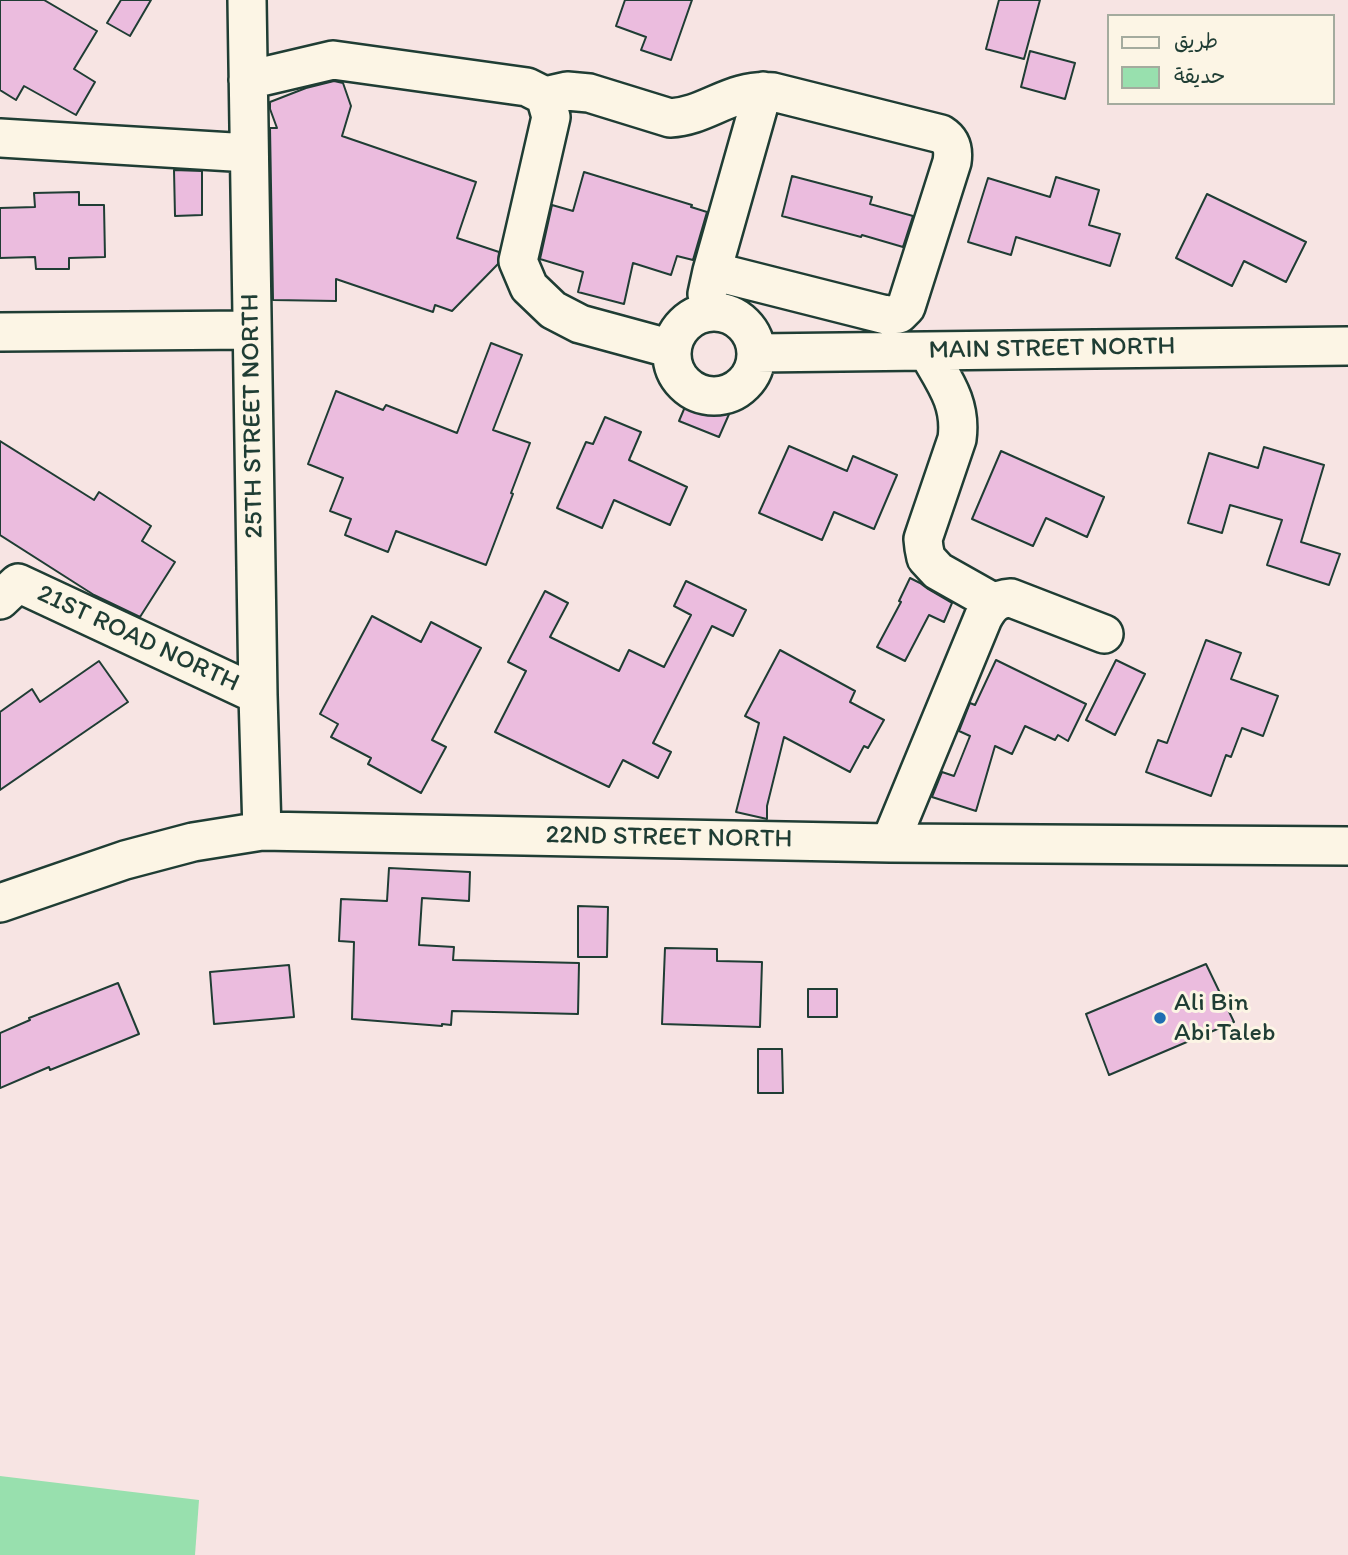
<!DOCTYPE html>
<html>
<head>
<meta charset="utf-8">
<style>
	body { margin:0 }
	#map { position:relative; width:1348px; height:1555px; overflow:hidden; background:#f7e4e3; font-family:Itim,"Playpen Sans Arabic",sans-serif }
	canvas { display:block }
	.legend { position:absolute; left:1107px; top:14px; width:228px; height:91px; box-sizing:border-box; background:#fcf5e5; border:2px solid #a4ab9e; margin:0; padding:9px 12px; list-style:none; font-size:21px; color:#1f3d34 }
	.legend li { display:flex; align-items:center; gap:14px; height:35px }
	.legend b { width:35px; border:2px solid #a4ab9e }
</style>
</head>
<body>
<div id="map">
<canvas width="1348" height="1555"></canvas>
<ul class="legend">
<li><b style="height:9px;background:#fcf5e5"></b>طريق</li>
<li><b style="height:19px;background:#98e0ae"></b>حديقة</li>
</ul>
</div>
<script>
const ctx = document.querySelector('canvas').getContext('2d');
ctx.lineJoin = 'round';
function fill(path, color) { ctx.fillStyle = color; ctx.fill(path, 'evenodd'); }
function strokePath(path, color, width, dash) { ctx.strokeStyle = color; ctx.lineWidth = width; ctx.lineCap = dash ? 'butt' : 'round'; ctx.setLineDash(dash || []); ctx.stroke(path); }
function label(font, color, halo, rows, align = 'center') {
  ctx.font = font + ' Itim,sans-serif'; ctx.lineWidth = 6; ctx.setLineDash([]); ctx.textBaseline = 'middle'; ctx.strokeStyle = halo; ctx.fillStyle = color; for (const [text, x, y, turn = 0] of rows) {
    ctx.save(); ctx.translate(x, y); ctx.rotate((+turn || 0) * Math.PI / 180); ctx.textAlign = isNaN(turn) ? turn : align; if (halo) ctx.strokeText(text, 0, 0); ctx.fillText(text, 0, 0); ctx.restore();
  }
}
const green = new Path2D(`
	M0 1476 199 1500 195 1555H0Z`);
const building = new Path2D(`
	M0 0H44L97 31 74 69 95 82 76 115 24 86 16 100 0 90Z
	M121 0H151L130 36 107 23Z
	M625 0H692L671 60 641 50 646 37 616 26Z
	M999 0H1040L1024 59 986 49Z
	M1030 51 1075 63 1065 99 1021 87Z
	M334 81 343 83 351 106 342 136 476 182 457 238 499 252 498 264 452 311 435 305 433 312 336 279V301L273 300 270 128H277L270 109V102L306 88Z
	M174 170 202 171V215L175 216Z
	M584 172 692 205 691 207 707 212 693 260 677 256 671 275 633 263 624 304 578 292 583 272 540 259 552 205 573 211Z
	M792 176 872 197 870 204 913 216 903 247 862 235 861 237 782 216Z
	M1056 177 1099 190 1089 225 1120 234 1110 266 1016 237 1011 255 968 242 988 178 1050 197Z
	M79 192V205H104L105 257 69 258V269H36L35 257 0 258V208L35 207 34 193Z
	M1207 194 1306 242 1286 282 1244 261 1232 286 1176 258Z
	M491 343 522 355 493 430 530 443 511 493 513 494 486 565 396 531 388 552 345 535 351 519 330 511 343 478 308 464 336 391 383 410 386 405 457 433Z
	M690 395 730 412 719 437 679 421Z
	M605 417 641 432 629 460 687 487 670 525 614 500 602 528 557 508 586 442 593 444Z
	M0 441 94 500 99 492 151 526 142 541 175 562 140 617 94 595 0 535Z
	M789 446 847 471 853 456 897 475 874 529 834 512 822 540 759 513Z
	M1264 447 1324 465 1301 542 1340 554 1329 585 1267 565 1282 520 1230 505 1222 533 1188 523 1209 453 1258 468Z
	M1001 451 1104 497 1087 537 1046 518 1033 546 972 519Z
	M910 578 920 583 928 589 952 603 944 622 929 615 905 661 877 647 901 602 899 601Z
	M686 581 746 610 733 636 712 626 653 743 671 752 658 778 623 760 609 787 495 732 526 671 508 662 545 591 568 603 550 637 619 671 629 650 664 667 691 615 674 606Z
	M372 616 421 642 431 622 481 648 432 740 446 747 421 793 368 764 371 758 331 737 338 724 320 714Z
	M1206 640 1241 653 1231 679 1278 696 1263 736 1242 728 1231 757 1226 755 1211 796 1146 772 1158 740 1167 743Z
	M780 650 855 691 850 702 884 720 868 748 864 746 850 772 784 737 767 806V819L736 812 759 723 745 716Z
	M996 660 1086 704 1068 741 1058 735 1055 740 1025 726 1012 754 995 746 976 811 932 797 942 772 954 776 970 736 959 731 970 703 975 705Z
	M1116 660 1145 674 1115 735 1086 720Z
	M99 661 128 702 0 790V712L32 689 40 702Z
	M389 868 470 872 469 901 422 898 419 945 454 947 453 960 579 963 578 1014 452 1011 451 1025 442 1024V1026L352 1019 354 942 339 941 341 899 387 901Z
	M578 906 608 907 607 957H578Z
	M665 948 717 949V961L762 962 760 1027 662 1024Z
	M1206 964 1234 1022 1109 1075 1086 1014Z
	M289 965 294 1017 214 1024 210 972Z
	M118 983 139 1034 50 1070 49 1067 0 1088V1033L30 1020 29 1018Z
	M808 989H837V1017H808Z
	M758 1049H782L783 1093H758Z`);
const minor = new Path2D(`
	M247 0 258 695 262 831
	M248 80 333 60 527 87 545 96 551 117 518 261 529 287 553 310 580 324 672 349
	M545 96 567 91 589 93 670 118C708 116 730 88 773 92L941 134C952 141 954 149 952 162L906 307 899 314 886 315 712 271
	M0 138 249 153
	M707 294 712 271 763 91
	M672 354a42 42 0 1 1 84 0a42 42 0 1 1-84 0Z
	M0 332 252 330
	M927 351C944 381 962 403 957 439L926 530 923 539 924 548 926 558 938 571 993 602
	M757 353 1348 346
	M0 600 18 583 258 695
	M890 843 983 618C990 605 996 599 1011 598L1104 634
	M0 903 125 860 193 842 262 831 890 843 1348 846`);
const markers = [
	[1160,1018,7,"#1f6fb2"]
];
const streetNames = [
	["MAIN STREET NORTH",1052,349,-1],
	["25TH STREET NORTH",253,416,-91],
	["21ST ROAD NORTH",138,639,25],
	["22ND STREET NORTH",669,838,1]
];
const poiNames = [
	["Ali Bin",1174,1003],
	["Abi Taleb",1174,1033]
];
fill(green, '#98e0ae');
fill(building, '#ebbcde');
strokePath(building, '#1f3d34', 2);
strokePath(minor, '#1f3d34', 42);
strokePath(minor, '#fcf5e5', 37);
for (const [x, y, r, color] of markers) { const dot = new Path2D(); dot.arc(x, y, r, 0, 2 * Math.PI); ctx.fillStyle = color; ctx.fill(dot); strokePath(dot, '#fcf5e5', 2.5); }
label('26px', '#1f3d34', '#fcf5e5', streetNames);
label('26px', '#1f3d34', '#fcf5e5', poiNames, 'left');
</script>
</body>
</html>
